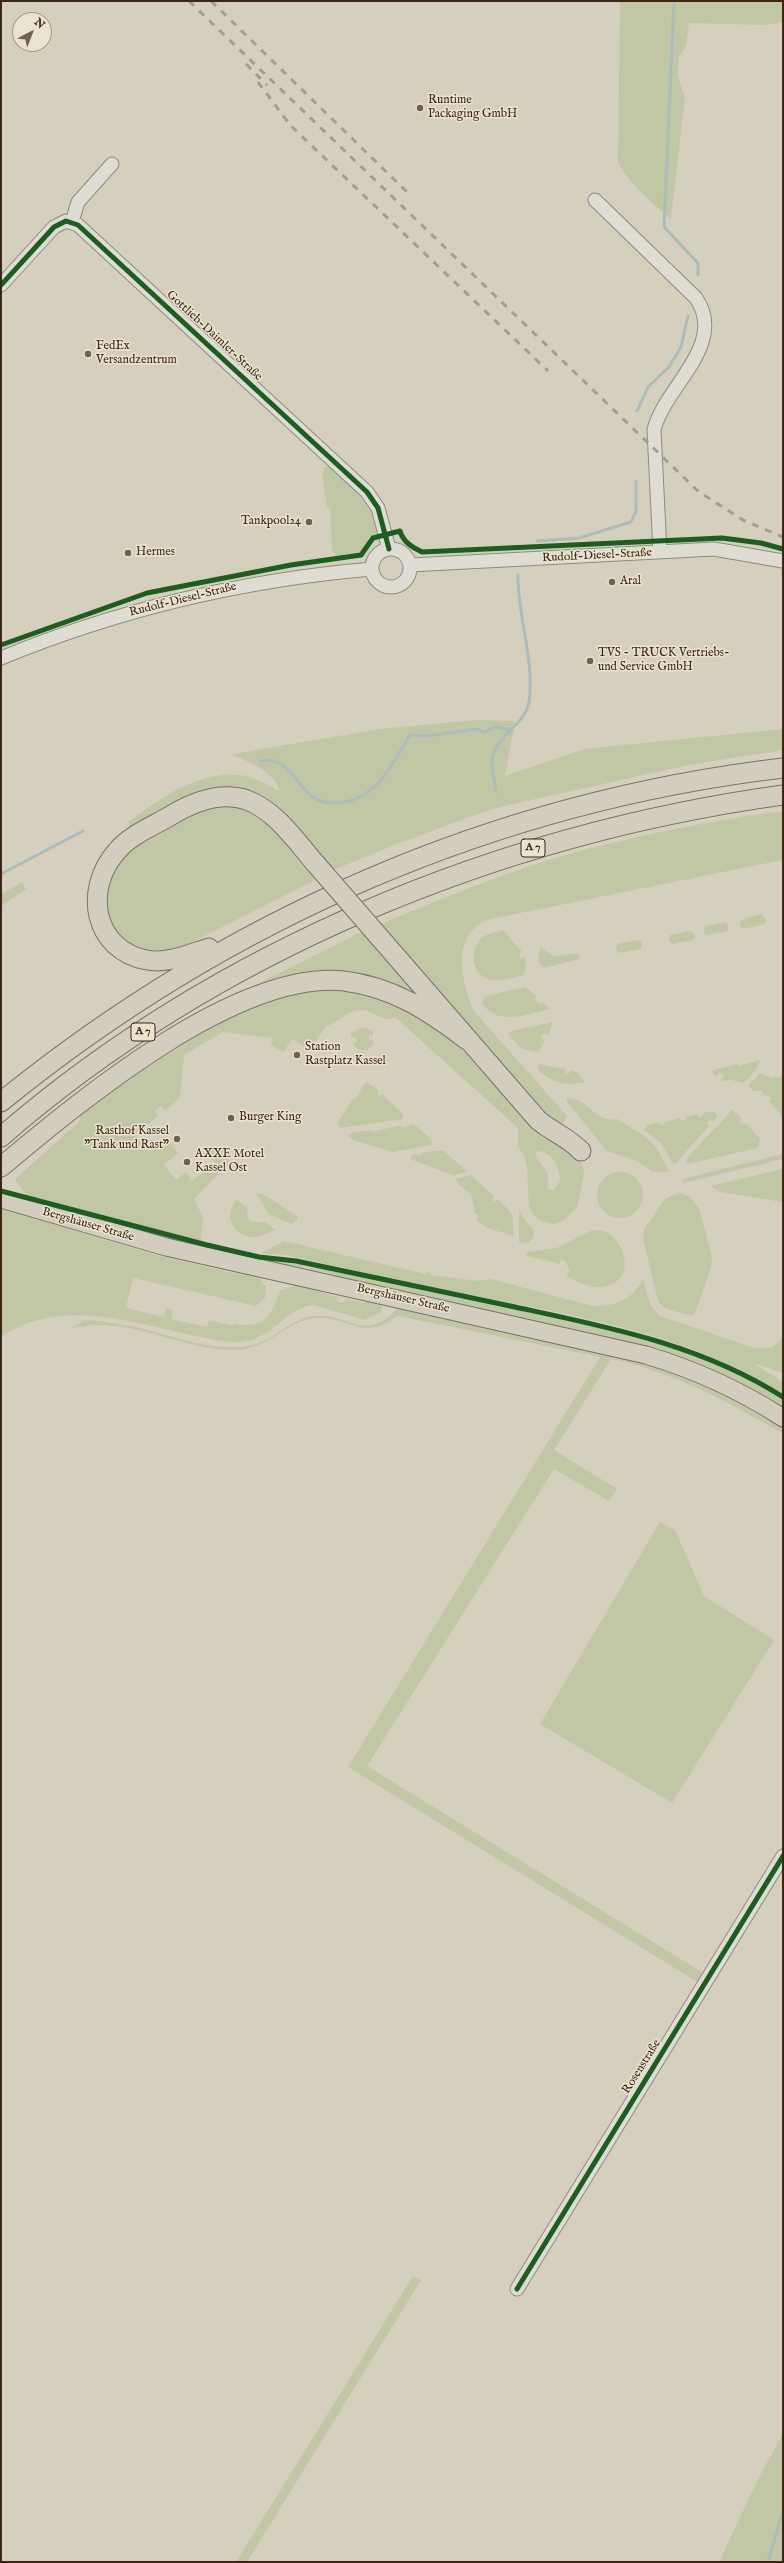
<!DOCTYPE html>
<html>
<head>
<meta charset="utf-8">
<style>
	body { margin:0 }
	#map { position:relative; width:784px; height:2563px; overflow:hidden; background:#d5d0be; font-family:"IM FELL English",serif }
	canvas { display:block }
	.frame { position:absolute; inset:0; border:2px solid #3b2514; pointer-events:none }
	.north { position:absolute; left:12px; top:12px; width:40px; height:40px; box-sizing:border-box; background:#eae4ce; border:1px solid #a49884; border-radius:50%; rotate:42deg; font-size:11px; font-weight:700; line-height:16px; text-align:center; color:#3b2514 }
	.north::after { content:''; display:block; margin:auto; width:14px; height:18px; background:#716150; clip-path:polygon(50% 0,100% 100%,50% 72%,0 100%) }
</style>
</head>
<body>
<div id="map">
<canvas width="784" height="2563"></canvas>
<div class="frame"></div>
<div class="north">N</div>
</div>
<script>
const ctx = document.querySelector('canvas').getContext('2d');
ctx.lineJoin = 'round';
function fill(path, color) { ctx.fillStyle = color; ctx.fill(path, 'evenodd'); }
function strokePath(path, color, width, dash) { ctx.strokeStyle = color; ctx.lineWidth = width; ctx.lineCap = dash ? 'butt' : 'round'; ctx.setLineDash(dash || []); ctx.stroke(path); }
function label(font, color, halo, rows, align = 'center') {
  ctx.font = font + ' "IM FELL English",serif'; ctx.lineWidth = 3; ctx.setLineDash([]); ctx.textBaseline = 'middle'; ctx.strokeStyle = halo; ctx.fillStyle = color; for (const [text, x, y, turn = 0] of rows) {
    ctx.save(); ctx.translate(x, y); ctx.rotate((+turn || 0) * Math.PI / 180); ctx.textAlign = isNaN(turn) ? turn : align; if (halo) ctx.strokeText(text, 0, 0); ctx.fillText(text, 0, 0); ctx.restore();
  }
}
const green = new Path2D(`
	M620 1H783V22L766 25 689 23 686 46 679 57 678 76 685 98 671 219C651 202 631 185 618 163Z
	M330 466C357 489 371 496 378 534L370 536 360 552 336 556 332 550 330 508H327L322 473 324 468Z
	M476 720 515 721 505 776 584 749 783 729V750L689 765 513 804 483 812 402 842 331 871 249 795 128 833 129 822C158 799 200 770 240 775 255 777 266 785 280 791 273 770 250 763 231 754L380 729Z
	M221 805C268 809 288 846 317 879L181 948C137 960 92 928 107 880 118 845 189 812 221 805Z
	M783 811V860L490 919C450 933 461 980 474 1011L567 1116 563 1124 554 1125 378 925C452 894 528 863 607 844 665 830 724 819 783 811Z
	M22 882 26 889 1 906V894Z
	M761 914 766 920 764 924 743 929 740 925 741 920Z
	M726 922 729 927 728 931 707 935 703 932 705 926Z
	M503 930 522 952 519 953 521 958 525 957 526 966 524 975C515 977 503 981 493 980 472 978 467 950 483 937 488 933 497 932 503 930Z
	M363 931 415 992 413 996 401 990 257 989 255 985Z
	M691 931 695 936 693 940 672 944 669 941 670 935Z
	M638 940 642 943 641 949 620 953 616 950 617 944Z
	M540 947 553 956 578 953 580 959 544 968 538 962Z
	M335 987 395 1000 455 1042 502 1092 580 1157 584 1173 577 1207 563 1221 554 1224 543 1222 535 1216 529 1207 527 1168 524 1156 518 1146V1128L395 1017C387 1024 373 1011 363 1010 347 1009 340 1023 326 1026L314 1044 311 1042 306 1048 293 1039 283 1052 271 1045 272 1038 223 1032 184 1055 180 1098 165 1111 161 1106 155 1111 158 1116 135 1134 148 1150 165 1136 178 1153 164 1165 176 1180 186 1172 192 1181 215 1163 208 1154 216 1147 231 1149 228 1164 194 1199 203 1217 201 1241 27 1196 15 1179 79 1122 81 1113 140 1072 226 1018 272 997ZM537 1151C552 1151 561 1169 560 1181L553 1191 548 1188V1174L535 1155Z
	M526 987 537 997 535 1000 540 1004 542 1002 550 1009C527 1014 498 1027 482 1003L485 996Z
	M553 1022 548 1035 544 1033 541 1038 545 1040 539 1052 522 1049 508 1034 511 1031Z
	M360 1028H367L373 1032V1035H369V1040H373V1045L367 1050C360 1050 355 1050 353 1042H357L356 1037H351V1033Z
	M760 1060 758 1067 744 1083 731 1080 723 1081 721 1080 724 1075 719 1073 716 1077 712 1072 716 1069 738 1064 739 1066Z
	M538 1064 565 1069V1073H570L571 1070 578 1073 585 1082C564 1086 554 1084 538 1070Z
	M760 1073 772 1078 783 1076V1117L769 1101 771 1099 768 1095 766 1096 761 1091H753L748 1086Z
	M367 1082 379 1091 377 1093 380 1096 382 1094 403 1114V1119L340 1128 337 1123 354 1098 356 1099 363 1085Z
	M567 1098C588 1097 595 1124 617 1119 646 1138 655 1138 669 1172H653L637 1161 607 1151 567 1102Z
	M732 1110 742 1118 739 1122 743 1125 746 1123 760 1139 758 1148 687 1164V1158Z
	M713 1111 716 1113 717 1117 713 1122 710 1120 707 1123 709 1126 674 1165 661 1143 644 1130 647 1125 659 1122 660 1125 665 1124V1122L680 1118 681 1121 686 1120 685 1117 697 1114 699 1117 703 1116V1113Z
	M414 1124 431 1139 432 1145 392 1152 353 1140 348 1136 351 1133 371 1130 372 1132 401 1125V1128Z
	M443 1150 467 1172 453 1175 410 1159 412 1155 419 1154V1156L422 1153Z
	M783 1154V1159L683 1183 682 1179Z
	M783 1169V1202L720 1192 710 1186Z
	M597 1195a23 23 0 1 1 46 0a23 23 0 1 1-46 0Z
	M471 1175 494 1196 492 1199 495 1202 498 1199 512 1214 514 1236 487 1228 477 1221 478 1214H475L471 1194 459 1185 456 1179Z
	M256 1193 265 1195 297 1216 298 1220 291 1224 269 1214Z
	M682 1193 689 1196 699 1208 712 1256 711 1268 695 1313 691 1316 664 1308 658 1301 643 1238C643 1229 647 1225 652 1218 662 1205 663 1195 682 1193Z
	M237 1200 247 1208 248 1218 252 1222H265L275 1230C268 1233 260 1238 251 1237 233 1236 223 1213 237 1200Z
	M1 1209 157 1255 242 1275 247 1273 258 1277 266 1287 265 1298 256 1306 133 1278 126 1308 164 1317 166 1308 173 1310 171 1319 207 1327 209 1320 233 1326 234 1324C266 1329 270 1316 281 1290L296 1285 337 1297 336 1301 344 1303 345 1299 363 1303 373 1299 380 1302 382 1307 380 1313 364 1320 314 1305C285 1307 275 1339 240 1342 222 1343 204 1337 186 1334 124 1320 61 1299 1 1336Z
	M519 1209 525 1220 534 1231V1237L528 1243 519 1242Z
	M600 1230C618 1234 631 1259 622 1276 608 1294 581 1287 566 1275L570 1270 564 1260 560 1261V1264L527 1256V1252L557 1248 590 1231Z
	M284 1241 425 1274 429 1271 431 1275 478 1281 491 1279 592 1306C615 1306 631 1301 643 1280L651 1306 660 1316 754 1348H771L783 1338V1373L753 1363 783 1382V1394C692 1336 585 1317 480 1297 415 1284 350 1270 286 1255L261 1253Z
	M259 1259C324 1266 386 1283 449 1296 563 1320 683 1336 783 1399V1410L754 1392 457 1305 330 1276V1273L310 1269 311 1267 304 1265 303 1268 292 1265 291 1268Z
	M398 1307 663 1365 783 1423V1433C728 1403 673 1371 611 1359L554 1450 617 1489 609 1501 554 1469 367 1766 705 1974 699 1983 348 1767 600 1357 398 1316C360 1342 353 1317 317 1318 290 1318 268 1350 236 1350 190 1351 145 1325 99 1325 90 1325 80 1327 71 1328L84 1320 101 1321C114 1324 127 1325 140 1328 175 1336 216 1354 253 1345 276 1339 291 1318 315 1316 352 1313 365 1345 398 1307Z
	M660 1522 675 1530 704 1596 774 1640 672 1803 540 1724Z
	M413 2276 421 2280 247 2562H236Z
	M783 2434V2562H719L759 2477Z`);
const stream = new Path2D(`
	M674 1 664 227 698 263V275
	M637 411 648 387 669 367 681 347 688 316
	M537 541 579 538 631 522 636 511V481
	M261 761C287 755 295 784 313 797 320 802 327 803 336 803 375 802 392 765 410 735L426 736 477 729 484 732 495 727 504 729H512
	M496 792C495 782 492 771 492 761 494 736 525 726 529 702 535 659 517 616 518 574
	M1 874 83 831
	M768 2562 783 2511`);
const minor = new Path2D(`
	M595 200 696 298C728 345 664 387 654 430L660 552
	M72 222 78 202 112 164
	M1 285 54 227 66 221 78 225 367 492 378 508 389 549
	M372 568a19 19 0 1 1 38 0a19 19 0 1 1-38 0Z
	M410 565 714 549 783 561
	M1 658C120 609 244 580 372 569
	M517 2289 783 1856`);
const major = new Path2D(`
	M1 1199 166 1247 646 1355C696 1370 740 1390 783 1418`);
const highway = new Path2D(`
	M381 939 538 1120C552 1132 568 1137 581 1151
	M209 948C189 954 168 964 147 960 93 950 83 889 117 851 130 835 153 826 170 816 193 802 220 791 247 800 276 811 296 841 315 863
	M1 1102C226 919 494 802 783 768
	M1 1137C217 949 501 834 783 795
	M1 1167C80 1101 236 970 344 981 393 987 429 1011 467 1040`);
const rail = new Path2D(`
	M189 1 699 492 743 520 783 537
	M211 1 408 193
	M246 64 267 85
	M258 82 290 125 548 371`);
const highwayBridge = new Path2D(`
	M315 863 381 939`);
const cycleway = new Path2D(`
	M1 285 54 227 66 221 78 225 367 492 378 508 389 549
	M1 645 147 593 291 565 361 555 373 538 400 531C403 542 412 547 422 552L722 538 761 543 783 549
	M1 1191 207 1245 259 1257 296 1261C369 1277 442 1292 515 1307 608 1327 702 1345 783 1397
	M517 2289 783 1856`);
const markers = [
	[420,108,4,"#716150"],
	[88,354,4,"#716150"],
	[309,522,4,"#716150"],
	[128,553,4,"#716150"],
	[612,582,4,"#716150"],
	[590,661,4,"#716150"],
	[297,1055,4,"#716150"],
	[231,1118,4,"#716150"],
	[177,1139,4,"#716150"],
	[187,1162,4,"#716150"]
];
const shields = [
	[533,848,24],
	[143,1032,24]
];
const shieldNames = [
	["A 7",533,848],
	["A 7",143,1032]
];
const poiNames = [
	["Runtime",428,101],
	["Packaging GmbH",428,115],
	["FedEx",96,347],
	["Versandzentrum",96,361],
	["Tankpool24",301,522,"right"],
	["Hermes",136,553],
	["Aral",620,582],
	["TVS - TRUCK Vertriebs-",598,654],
	["und Service GmbH",598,668],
	["Station",305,1048],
	["Rastplatz Kassel",305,1062],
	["Burger King",239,1118],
	["Rasthof Kassel",169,1132,"right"],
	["\"Tank und Rast\"",169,1146,"right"],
	["AXXE Motel",195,1155],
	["Kassel Ost",195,1169]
];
const streetNames = [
	["Gottlieb-Daimler-Straße",214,336,43],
	["Rudolf-Diesel-Straße",597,556,-3],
	["Rudolf-Diesel-Straße",183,600,-14],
	["Bergshäuser Straße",88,1225,16],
	["Bergshäuser Straße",403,1299,13],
	["Rosenstraße",642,2067,-58]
];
fill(green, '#c1c6a4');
strokePath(stream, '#abbdba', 3);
strokePath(minor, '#908a7e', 15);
strokePath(major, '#797368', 19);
strokePath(highway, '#797368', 21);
strokePath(minor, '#dfddd3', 13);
strokePath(major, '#d3cdbf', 17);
strokePath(highway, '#d3cdbf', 19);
strokePath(rail, '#a39e95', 3, [7, 7]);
strokePath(highwayBridge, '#797368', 21, []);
strokePath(highwayBridge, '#d3cdbf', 19);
strokePath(cycleway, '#1b5e20', 5);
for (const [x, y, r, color] of markers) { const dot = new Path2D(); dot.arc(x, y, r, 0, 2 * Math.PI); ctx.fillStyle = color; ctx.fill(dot); strokePath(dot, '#eae4ce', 1.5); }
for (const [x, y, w] of shields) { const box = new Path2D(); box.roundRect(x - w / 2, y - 9, w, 18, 3); ctx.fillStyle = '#eae4ce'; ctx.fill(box); strokePath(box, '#3b2514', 1); }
label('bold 11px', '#3b2514', null, shieldNames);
label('12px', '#3b2514', '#eae4ce', poiNames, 'left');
label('12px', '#3b2514', '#eae4ce', streetNames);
</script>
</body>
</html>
